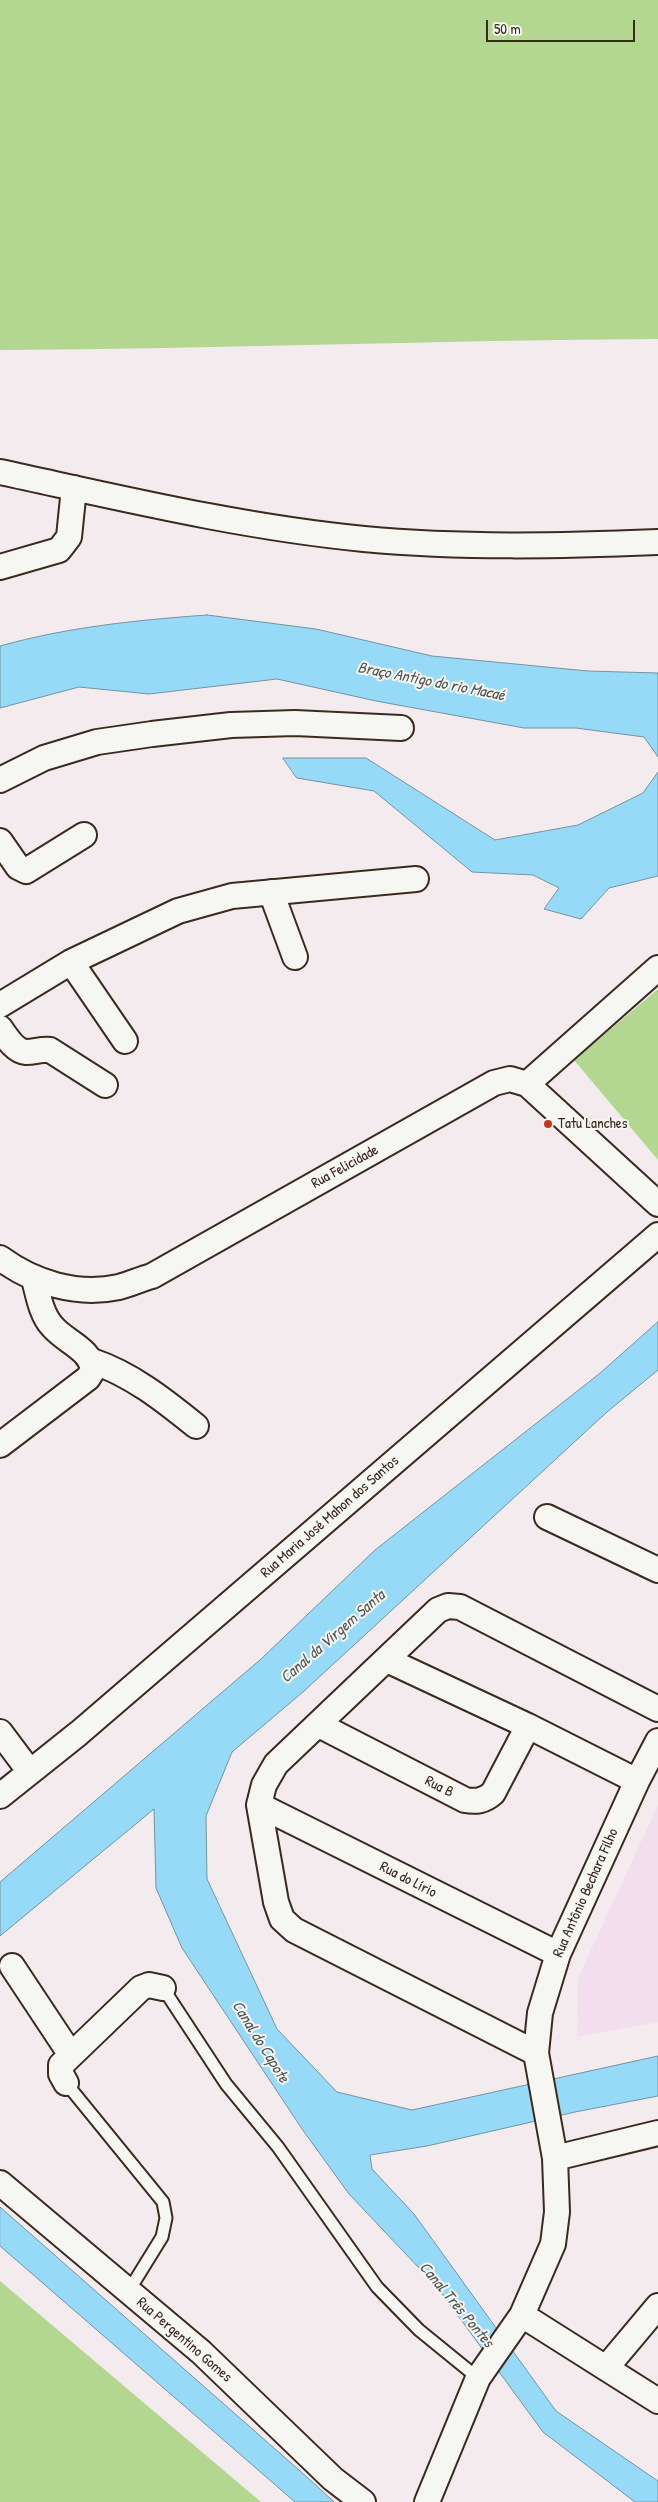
<!DOCTYPE html>
<html>
<head>
<meta charset="utf-8">
<style>
	body { margin:0 }
	#map { position:relative; width:658px; height:2502px; overflow:hidden; background:#f4ebef; font-family:"Patrick Hand",sans-serif }
	canvas { display:block }
	.scale { position:absolute; left:486px; top:20px; width:149px; height:22px; box-sizing:border-box; border:2px solid #3b2a1e; border-top:0; padding-left:6px; font-size:15px; line-height:18px; white-space:nowrap; color:#3b2a1e; -webkit-text-stroke:4px #f6f6f2; paint-order:stroke }
</style>
</head>
<body>
<div id="map">
<canvas width="658" height="2502"></canvas>
<div class="scale">50 m</div>
</div>
<script>
const ctx = document.querySelector('canvas').getContext('2d');
ctx.lineJoin = 'round';
function fill(path, color) { ctx.fillStyle = color; ctx.fill(path, 'evenodd'); }
function strokePath(path, color, width, dash) { ctx.strokeStyle = color; ctx.lineWidth = width; ctx.lineCap = dash ? 'butt' : 'round'; ctx.setLineDash(dash || []); ctx.stroke(path); }
function label(font, color, halo, rows, align = 'center') {
  ctx.font = font + ' "Patrick Hand",sans-serif'; ctx.lineWidth = 4; ctx.setLineDash([]); ctx.textBaseline = 'middle'; ctx.strokeStyle = halo; ctx.fillStyle = color; for (const [text, x, y, turn = 0] of rows) {
    ctx.save(); ctx.translate(x, y); ctx.rotate((+turn || 0) * Math.PI / 180); ctx.textAlign = isNaN(turn) ? turn : align; if (halo) ctx.strokeText(text, 0, 0); ctx.fillText(text, 0, 0); ctx.restore();
  }
}
const built = new Path2D(`
	M658 1805V2022L577 2037 578 1978Z`);
const green = new Path2D(`
	M0 0H658V339C439 340 219 349 0 350Z
	M658 989V1160L574 1060Z
	M0 2281 261 2502H0Z`);
const water = new Path2D(`
	M207 615 316 629 432 656 588 671 658 673V757L644 737 576 728H524L376 701 277 679 149 694 79 687 0 708V646C68 627 137 620 207 615Z
	M283 758H366L495 840 578 825 643 793 658 772V876L609 888 581 919 544 909 559 888 533 875 472 872 374 791 297 778Z
	M658 1322V1370L607 1412 303 1692 232 1752 206 1816 207 1879 277 2029 337 2092 412 2110 658 2056V2096L575 2112 427 2146 370 2155 372 2169 414 2214 556 2411 658 2481V2502H635L543 2432 437 2287 349 2194 302 2129 182 1948 156 1888 154 1809 0 1936V1882L261 1659 375 1550 599 1374Z
	M0 2207 308 2478 334 2502H295L0 2246Z`);
const service = new Path2D(`
	M163 1988 226 2084 278 2147 377 2287 419 2330 478 2378
	M66 2083 163 2202 166 2218 162 2237 128 2292`);
const minor = new Path2D(`
	M0 472C121 498 240 527 364 539 461 548 560 546 658 542
	M0 567 59 550 69 537 74 488
	M0 780 44 758 97 742 152 734 231 725 295 723 401 728
	M0 841 18 867 26 871 84 835
	M271 892 295 957
	M71 962 125 1041
	M0 1005 71 962 178 911 232 896 416 879
	M0 1028C6 1036 14 1051 26 1052 35 1052 41 1049 50 1050L105 1085
	M527 1084 658 968
	M0 1258C34 1283 77 1296 119 1287 130 1284 141 1279 152 1276L494 1083 510 1079 527 1084 658 1204
	M92 1361C131 1374 164 1400 196 1426
	M0 1445 88 1378 93 1370C90 1348 65 1342 52 1326 41 1314 38 1294 34 1279
	M547 1517 658 1570
	M387 1660 528 1726 637 1781
	M319 1725 465 1800C476 1802 484 1801 493 1793L528 1726
	M0 1732 30 1772
	M0 1796 79 1733 658 1235
	M259 1805 558 1954
	M12 1966 71 2055
	M536 2053 294 1930 282 1919 276 1902 259 1805 264 1785 276 1764 438 1610 448 1606 460 1607 658 1709
	M66 2083 61 2074V2065L141 1988 149 1985 163 1988
	M555 2158 658 2133
	M0 2183 201 2352 333 2479 363 2502
	M522 2315 658 2401
	M606 2368 658 2306
	M427 2502 478 2378 522 2315 553 2244 557 2212 555 2158 536 2053 540 2013 558 1954 637 1781 658 1741`);
const markers = [
	[548,1124,5,"#c8321e"]
];
const poiNames = [
	["Tatu Lanches",558,1124]
];
const streetNames = [
	["Rua Felicidade",345,1167,-29],
	["Rua Maria José Mahon dos Santos",330,1517,-41],
	["Rua B",439,1787,27],
	["Rua do Lírio",408,1880,27],
	["Rua Antônio Bechara Filho",586,1893,-66],
	["Rua Pergentino Gomes",184,2340,41]
];
const waterNames = [
	["Braço Antigo do rio Macaé",431,682,11],
	["Canal da Virgem Santa",333,1637,-41],
	["Canal do Capote",260,2042,58],
	["Canal Três Pontes",456,2305,50]
];
fill(built, '#f2deec');
fill(green, '#b3d690');
fill(water, '#96daf8');
strokePath(water, '#7294a1', 1);
strokePath(service, '#3b2a1e', 15);
strokePath(minor, '#3b2a1e', 28);
strokePath(service, '#f6f6f2', 11);
strokePath(minor, '#f6f6f2', 24);
for (const [x, y, r, color] of markers) { const dot = new Path2D(); dot.arc(x, y, r, 0, 2 * Math.PI); ctx.fillStyle = color; ctx.fill(dot); strokePath(dot, '#f6f6f2', 2); }
label('15px', '#3b2a1e', '#f6f6f2', poiNames, 'left');
label('15px', '#3b2a1e', '#f6f6f2', streetNames);
label('italic 16px', '#525654', '#f6f6f2', waterNames);
</script>
</body>
</html>
